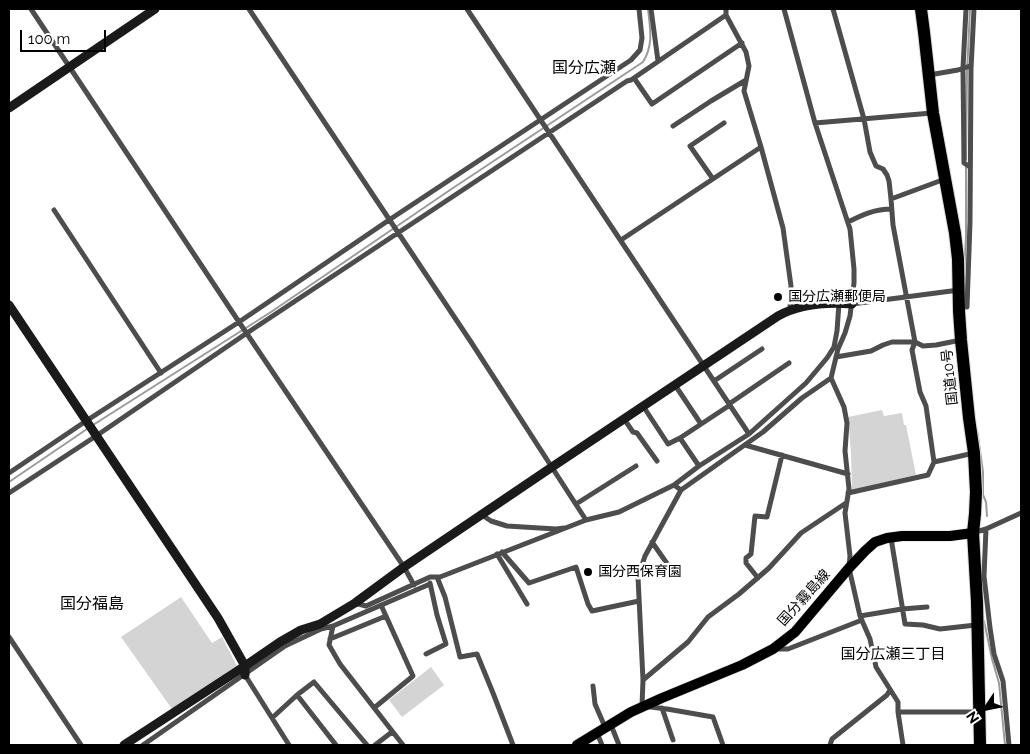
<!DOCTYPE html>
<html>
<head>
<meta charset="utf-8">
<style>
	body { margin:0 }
	#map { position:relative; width:1030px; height:754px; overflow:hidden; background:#fff; font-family:Raleway,sans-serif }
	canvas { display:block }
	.frame { position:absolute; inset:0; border:10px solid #000; pointer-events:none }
	.north { position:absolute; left:960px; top:684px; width:50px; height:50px; -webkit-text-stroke:4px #fff; paint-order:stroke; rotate:236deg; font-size:14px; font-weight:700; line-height:20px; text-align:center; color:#000 }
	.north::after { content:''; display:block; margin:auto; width:18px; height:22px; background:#000; clip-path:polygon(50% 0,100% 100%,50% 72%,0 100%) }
	.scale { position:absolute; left:20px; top:30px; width:86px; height:22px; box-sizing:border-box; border:2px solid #000; border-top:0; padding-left:6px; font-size:15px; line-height:18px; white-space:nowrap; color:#000; -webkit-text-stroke:4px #fff; paint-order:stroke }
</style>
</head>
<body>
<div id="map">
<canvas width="1030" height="754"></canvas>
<div class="frame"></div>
<div class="north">N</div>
<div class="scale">100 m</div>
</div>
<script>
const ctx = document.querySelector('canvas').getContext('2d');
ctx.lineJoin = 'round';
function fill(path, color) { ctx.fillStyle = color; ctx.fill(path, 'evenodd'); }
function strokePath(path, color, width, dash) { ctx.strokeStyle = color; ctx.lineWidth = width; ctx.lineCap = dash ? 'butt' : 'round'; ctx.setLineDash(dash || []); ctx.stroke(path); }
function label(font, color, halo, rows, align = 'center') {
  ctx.font = font + ' Raleway,"Noto Sans JP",sans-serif'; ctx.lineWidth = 5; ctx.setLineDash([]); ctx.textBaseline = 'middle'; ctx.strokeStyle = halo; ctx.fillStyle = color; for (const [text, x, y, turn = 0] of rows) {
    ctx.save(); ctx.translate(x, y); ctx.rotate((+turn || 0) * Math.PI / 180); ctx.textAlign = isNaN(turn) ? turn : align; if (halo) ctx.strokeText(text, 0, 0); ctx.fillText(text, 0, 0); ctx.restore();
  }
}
const green = new Path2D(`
	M882 410 884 416 902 413 904 425H906L916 475 852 490 851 453 848 417Z
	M181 597 212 643 222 637 237 666 172 709 121 637Z
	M431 667 444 685 402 717 389 700Z`);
const stream = new Path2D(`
	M966 159 967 73 970 9
	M964 274 966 237V166
	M93 425 271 312 450 190 643 62C654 44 650 28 648 9
	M977 430 983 472V495L986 502 987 516
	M9 482 87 429
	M984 621 992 659 999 683 1005 745`);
const street = new Path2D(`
	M31 9 239 322 404 567 414 585
	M249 9 471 342 586 520
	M467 9 749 434 699 466 674 485
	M651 9 658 61
	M726 9V15L746 52 749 66 744 91 761 147
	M784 9 815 123 850 229 854 269V283L850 316 845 333 838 349 831 378 844 407 847 423 845 451 849 489 845 513 850 556 849 568 860 616 870 639 876 667 898 702V712L903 745
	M833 9 864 119 870 152 876 166 883 169 887 175 889 181 891 199 893 225 915 342 912 350 920 392 926 406 934 462 974 453
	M966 9 963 68 964 163 970 167
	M929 75 958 70 970 66 971 69
	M634 78 652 104 742 43
	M815 123 932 113
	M673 126 711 101 746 80
	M713 179 690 146 724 123
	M891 199 945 179
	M54 210 161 373
	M848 222C862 215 875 209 891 209
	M621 240 761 147 783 228 791 286 790 310
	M852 304 959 290
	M967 307 970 222 971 69 974 9
	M836 357 871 351 883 345 892 342H915L923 346 936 345 961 340
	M714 381 762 349
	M675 385 701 424
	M729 404 789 363
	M643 406 668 444 680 438
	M624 419 633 432 637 433 657 461
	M749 434 806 383 827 358 834 347 837 331 839 303
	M745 445 848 474
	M699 466 680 438 730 405
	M9 473 86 421 239 322 389 220 631 60 640 50 642 38 639 9
	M9 493 96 436 247 333 627 81 631 80 726 15
	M848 493 928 475 934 462
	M576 504 636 466
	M482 515 491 521 507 526 556 529 564 528
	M986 529 984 576 990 628 994 654 1003 681 1009 745
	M973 533 986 529 1021 513
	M891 538 905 624 923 625 940 629 976 625
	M652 542 675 575
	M502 552 529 583 576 567 588 604 592 611 639 601
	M497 554 527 604
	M437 577 445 597 460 657 477 654 493 693 513 745
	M758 578 746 563V558L751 554 755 516 767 517 782 455
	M355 603 366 606 430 577H440L586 520 619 512 674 485 681 490
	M860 616 902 609 927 607
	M333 626 430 584
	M9 637 81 745
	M330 639 386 616
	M775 649H788L862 620
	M426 654 446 644 437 615 430 583
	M245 675 289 745
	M643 680 688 642 708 617 739 594 769 568 801 533 846 503
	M593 686 595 704 605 727
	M297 695 336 745
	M374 708 413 676 381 605
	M662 708 673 740
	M898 712H978
	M272 718 297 695 314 682 367 745
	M611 725 619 745
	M597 733 602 745
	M143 745 285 646 321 629 333 626 329 645 340 664 403 745
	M375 745 392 732
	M723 745 713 717 667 709 642 706 643 680 638 577 645 556 681 490 763 432 802 398 831 378
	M830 745 832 739 887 695 890 690`);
const secondary = new Path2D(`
	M9 108 155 9
	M9 305 218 618 245 666V675
	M124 745 245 666 280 642 301 630 320 624 355 603 404 567 552 467 778 316C800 304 827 302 852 304`);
const primary = new Path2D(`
	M577 745 631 712 662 698 742 665 773 649 795 632 849 568 865 551 875 542 887 538 902 536H950L973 533`);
const highway = new Path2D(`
	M921 9 924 32 933 113 955 233 958 259 959 311 961 340 969 418 974 453 976 492 975 514 973 533 977 602 980 745`);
const markers = [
	[778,297,5,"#000"],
	[588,572,5,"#000"]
];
const poiNames = [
	["国分広瀬郵便局",788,297],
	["国分西保育園",598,572]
];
const streetNames = [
	["国道10号",950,377,-96],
	["国分霧島線",804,598,-48]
];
const neighbourhoodNames = [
	["国分広瀬三丁目",893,654]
];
const quarterNames = [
	["国分広瀬",584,68],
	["国分福島",92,604]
];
fill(green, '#d4d4d4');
strokePath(stream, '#9b9b9b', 2);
strokePath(primary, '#dbdbdb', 11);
strokePath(highway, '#dbdbdb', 14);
strokePath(street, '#4d4d4d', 5);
strokePath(secondary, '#1a1a1a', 9);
strokePath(primary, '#000', 10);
strokePath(highway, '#000', 12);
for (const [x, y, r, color] of markers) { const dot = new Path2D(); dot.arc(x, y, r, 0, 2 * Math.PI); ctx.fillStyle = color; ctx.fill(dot); strokePath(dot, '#fff', 2); }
label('14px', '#000', '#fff', poiNames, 'left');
label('14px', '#000', '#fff', streetNames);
label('15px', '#000', '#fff', neighbourhoodNames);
label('16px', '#000', '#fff', quarterNames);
</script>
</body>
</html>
